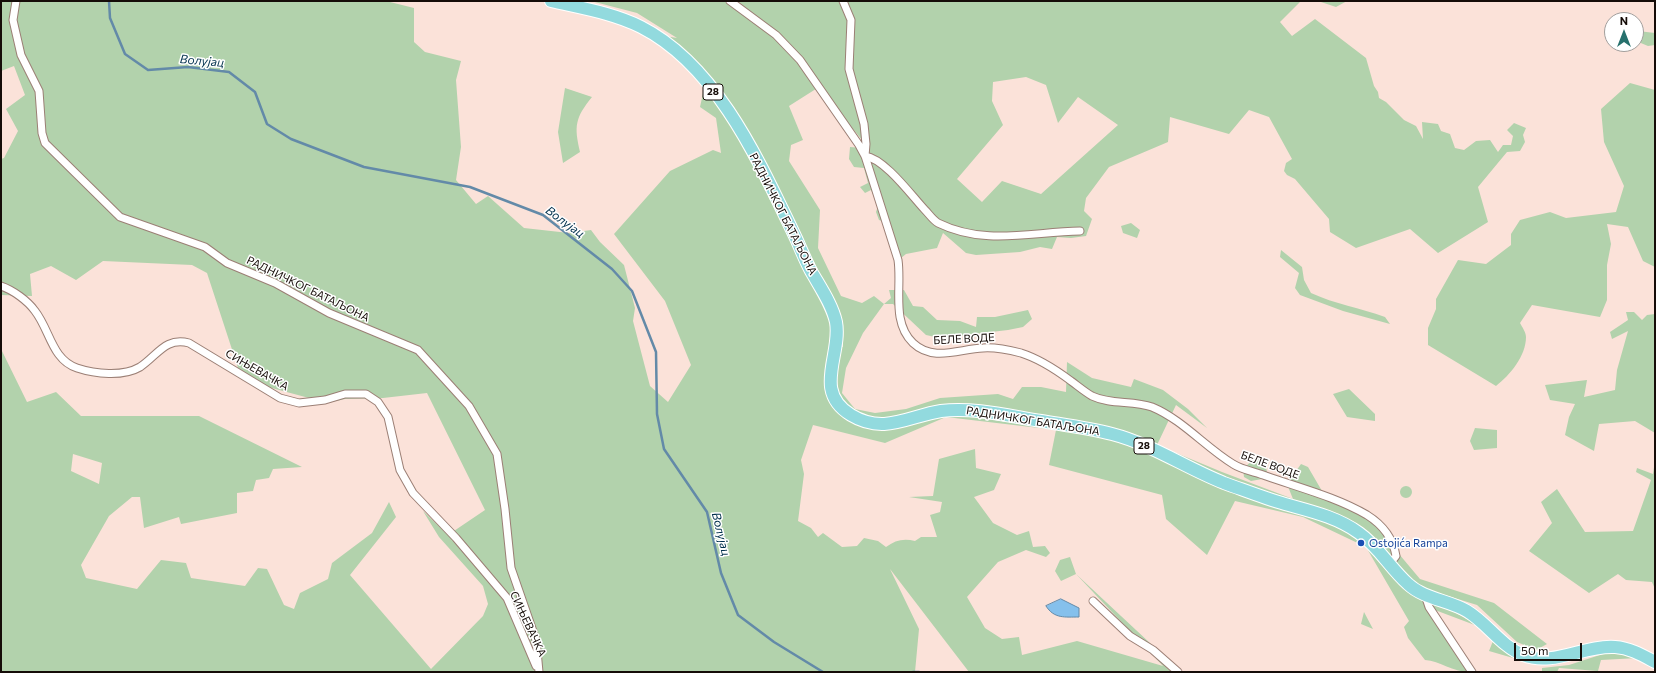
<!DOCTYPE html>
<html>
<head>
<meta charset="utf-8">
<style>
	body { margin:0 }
	#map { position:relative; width:1656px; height:673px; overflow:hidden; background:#fbe2d9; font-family:Commissioner,sans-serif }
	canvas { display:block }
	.frame { position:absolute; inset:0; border:2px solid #150c08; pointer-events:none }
	.north { position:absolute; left:1604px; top:12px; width:40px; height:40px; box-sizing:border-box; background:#fff; border:1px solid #a19e9c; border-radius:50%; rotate:0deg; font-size:11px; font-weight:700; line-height:16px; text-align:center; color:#150c08 }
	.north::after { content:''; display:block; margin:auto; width:14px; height:18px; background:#27716d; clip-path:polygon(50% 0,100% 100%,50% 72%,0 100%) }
	.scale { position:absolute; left:1514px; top:643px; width:68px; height:18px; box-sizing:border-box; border:2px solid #150c08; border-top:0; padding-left:5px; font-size:12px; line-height:14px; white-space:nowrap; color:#150c08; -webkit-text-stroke:3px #fff; paint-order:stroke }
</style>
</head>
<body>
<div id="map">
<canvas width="1656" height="673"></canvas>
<div class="frame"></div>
<div class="north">N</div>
<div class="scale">50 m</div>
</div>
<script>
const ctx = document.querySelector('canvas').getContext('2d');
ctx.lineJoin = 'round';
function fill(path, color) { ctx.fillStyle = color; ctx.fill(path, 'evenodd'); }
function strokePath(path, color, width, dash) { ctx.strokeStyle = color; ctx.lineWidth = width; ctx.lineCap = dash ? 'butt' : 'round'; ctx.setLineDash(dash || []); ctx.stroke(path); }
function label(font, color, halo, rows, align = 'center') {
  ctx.font = font + ' Commissioner,sans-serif'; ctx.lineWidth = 3; ctx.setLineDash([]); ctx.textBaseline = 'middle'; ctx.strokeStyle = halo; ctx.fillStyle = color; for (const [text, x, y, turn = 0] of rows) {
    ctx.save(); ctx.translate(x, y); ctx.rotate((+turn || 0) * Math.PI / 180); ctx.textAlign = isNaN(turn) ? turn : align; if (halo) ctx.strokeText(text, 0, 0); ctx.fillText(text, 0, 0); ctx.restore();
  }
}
const green = new Path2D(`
	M1 1H386L414 8V42L425 52 461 61 456 80 461 147 456 180 476 204 488 196 524 228 569 233 591 230 600 242 624 265 635 308 633 321 650 386 668 402 691 365 665 301 614 234 670 171 713 150 721 153 716 118 700 107 704 89 676 55 652 34 677 38 637 13 591 1H1301L1280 22 1292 36 1315 19 1366 58 1374 86 1378 92 1379 98 1386 102 1404 120 1416 126 1423 139 1422 122 1438 124 1441 131 1450 134 1455 148 1464 150 1476 141 1490 140 1498 152 1503 145H1511L1513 136 1507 130 1514 123 1526 128 1523 135 1525 142 1520 151 1507 152 1478 187 1488 222 1438 253 1410 229 1356 248 1330 232 1329 219 1295 179 1287 175 1284 171 1286 163 1292 159 1269 117 1249 110 1229 134 1170 117 1168 142 1109 167 1086 198 1084 211 1092 219 1086 236 1071 238 1057 237 1052 249 1040 247 1020 252 976 255 966 253 943 233 937 248 906 254 901 258 885 222 879 220 876 212 878 206 871 190 865 193 860 187 868 183 864 168 854 167 849 159 850 147 863 148 862 140 819 87 789 106 803 140 791 145 789 161 820 210 818 248 841 296 862 303 874 296 884 304 891 298 889 290H904L913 306 923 307 937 320 960 321 976 327 977 317H995L1028 310 1032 319 1023 327 1008 330 940 338 926 335 893 304H884L863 333 846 368 842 393 855 409 875 413 906 409 940 398 998 394 1013 399 1022 387H1041L1066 392 1067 362 1092 378 1131 387 1134 379 1163 390 1188 409 1207 428 1176 405 1157 445 1222 472 1293 499 1287 484 1301 464 1308 467 1322 491 1383 524 1399 554 1420 579 1494 603 1547 644 1536 650 1517 642 1477 605 1432 591 1451 610 1480 627 1435 610 1469 672C1453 672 1440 661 1425 660L1408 638 1404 627 1409 621 1366 547 1303 517 1235 501 1207 555 1166 519 1162 495 1049 465 1056 430 946 417 885 443 813 425 801 460 804 474 798 521 811 528 818 537 823 533 842 547 857 546 864 538 878 541 886 547C895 540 904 538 915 541L921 537H937L930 515 940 512 942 502 909 497 933 496 939 459 975 449 976 468 1001 474 994 490 974 497 993 523 1017 535 1029 531 1033 547 1045 546 1050 553 1046 557 1026 550 998 562 967 597 985 628 1002 639 1019 637 1022 655 1077 641 1163 666 1076 574 1061 581 1055 571 1060 560 1070 557 1076 574 1181 672H969L890 569 919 629 915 672H537L521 638 536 672H1V349L27 402 56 392 81 416H199L302 467 273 469 269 478 256 480 253 491 237 493V513L181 524 179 517 144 528 140 497H132L109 516 81 565 86 578 137 589 161 560 186 563 191 578 245 586 258 568 267 569 284 605 294 609 300 593 328 579 332 563 372 533 389 502 396 517 350 575 431 669 483 616 488 604 483 586 439 537 423 511 448 535 485 510 427 393 383 398 345 399 318 405 309 398 242 380 207 273 192 265 103 261 76 280 51 266 30 274 32 296 1 295V159L4 158 18 131 6 109 25 95 14 66 1 71ZM1026 77 1046 85 1058 123 1078 97 1118 125 1041 194 1002 181 982 202 957 179 1003 125 992 101 993 82ZM826 311 841 321 843 347 831 343 832 327ZM73 454 102 463 99 484 71 471Z
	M1318 1H1347L1336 7Z
	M1638 31 1655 33V45L1648 46 1636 41Z
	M1630 83 1655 90V267L1643 261 1628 227 1607 224 1611 244 1607 265V300L1600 317 1532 305 1520 323C1522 327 1526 332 1526 337 1526 356 1510 375 1496 386L1428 345V328L1436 309V299L1458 260 1486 264 1511 245V234L1520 220 1550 212 1566 218 1616 212 1624 186 1604 142 1601 109Z
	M565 88 592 97C575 118 574 126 580 152L563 163 558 132Z
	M1131 223 1140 230 1137 238 1123 233 1121 226Z
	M1281 250 1302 267 1304 280 1311 293C1335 304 1360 308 1385 317L1390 324 1343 311 1300 295 1295 288 1299 273 1280 257Z
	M1626 312H1634L1642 320 1647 315 1655 314V433L1635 421 1599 424 1594 451 1565 435 1569 417 1575 404 1550 400 1545 385 1587 380 1584 397 1615 390 1617 370 1628 331 1612 339 1610 332 1628 320Z
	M1349 389 1375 414V421L1347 417 1333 394Z
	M1475 428 1497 430V448L1474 450 1470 441Z
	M1256 457 1265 461 1268 478 1251 481 1244 477 1243 469Z
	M1655 460V589L1652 582 1626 580 1618 574 1589 593 1529 551 1552 523 1541 502 1557 489 1585 532 1633 531 1651 480 1636 472 1637 468 1653 474Z
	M1400 492a6 6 0 1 1 12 0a6 6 0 1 1-12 0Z
	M1364 612 1373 629 1361 624Z
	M1493 641 1520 660 1489 651Z
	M1620 653 1638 658 1601 660 1598 671 1559 668 1557 672H1542V668L1569 665 1603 654Z`);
const water = new Path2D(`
	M1061 599 1079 608V617C1065 617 1054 619 1046 606Z`);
const stream = new Path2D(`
	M109 1 110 18 125 54 148 70 188 67 229 72 255 92 267 124 291 139 364 167 470 187 543 215 612 269 632 291 656 352 657 414 664 449 707 512 721 573 738 615 774 642 823 672
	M913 672H919`);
const street = new Path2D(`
	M16 1 13 20 21 55 39 91 42 133 45 143 120 217 205 247 227 263 275 283 329 313 418 350 469 406 497 454 505 509 511 568 536 640 539 672
	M730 1 776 35 800 60 859 145 865 156 898 260C902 287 891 322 913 343 933 362 959 349 983 348 996 347 1009 350 1021 353 1040 359 1055 369 1071 381 1078 386 1085 392 1092 396 1111 405 1133 400 1152 407 1183 420 1205 447 1233 464 1242 470 1256 472 1266 476 1300 488 1336 497 1367 515 1383 525 1393 538 1396 556L1390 564
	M843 1 851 20 849 69 864 124 866 144 865 156C885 159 911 195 925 210 929 214 933 220 938 223 985 246 1030 232 1080 231
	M1 286C13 290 28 301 35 311 50 330 52 360 77 368 95 374 123 377 140 367 158 355 165 337 189 343L280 398 299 403 325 400 345 394H366L378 402 388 417 400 470 413 493 456 538 507 598 536 666
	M1425 595 1429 607 1472 672
	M1093 601 1130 636 1153 650 1178 672`);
const primary = new Path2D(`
	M551 1C581 8 613 13 641 27 716 65 758 159 793 232 799 244 804 258 811 271 820 287 832 304 836 322 842 355 812 391 851 415 884 435 909 416 941 411 974 407 1009 416 1041 421 1065 425 1089 428 1112 434 1151 444 1186 468 1224 483 1244 490 1264 498 1285 504 1310 511 1337 517 1359 533 1379 547 1390 568 1408 584 1424 599 1448 600 1467 611 1487 623 1501 646 1523 655 1554 667 1583 645 1615 647 1630 648 1642 655 1655 662`);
const markers = [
	[1361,543,4,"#1a4fb4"]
];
const shields = [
	[713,92,20],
	[1144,446,20]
];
const shieldNames = [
	["28",713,92],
	["28",1144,446]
];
const streetNames = [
	["РАДНИЧКОГ БАТАЉОНА",783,214,63],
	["РАДНИЧКОГ БАТАЉОНА",308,289,26],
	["БЕЛЕ ВОДЕ",964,339,-3],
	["СИЊЕВАЧКА",257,370,30],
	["РАДНИЧКОГ БАТАЉОНА",1033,421,9],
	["БЕЛЕ ВОДЕ",1270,465,20],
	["СИЊЕВАЧКА",528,624,65]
];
const transitNames = [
	["Ostojića Rampa",1369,543]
];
const waterNames = [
	["Волујац",202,61,5],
	["Волујац",565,222,36],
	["Волујац",721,534,76]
];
fill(green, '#b2d2ac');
fill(water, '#85c0ec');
strokePath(water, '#638aa8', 1);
strokePath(stream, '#638aa8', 2.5);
strokePath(street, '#9b7f75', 9);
strokePath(primary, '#fff', 14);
strokePath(street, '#fff', 7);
strokePath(primary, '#92dade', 12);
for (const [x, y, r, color] of markers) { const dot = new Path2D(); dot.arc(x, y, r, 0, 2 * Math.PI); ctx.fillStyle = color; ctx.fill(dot); strokePath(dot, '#fff', 1.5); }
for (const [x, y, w] of shields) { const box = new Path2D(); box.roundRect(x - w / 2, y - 8, w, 16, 3); ctx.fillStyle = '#fff'; ctx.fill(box); strokePath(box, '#150c08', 1); }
label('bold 10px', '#150c08', null, shieldNames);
label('11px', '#150c08', '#fff', streetNames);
label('11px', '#164399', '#fff', transitNames, 'left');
label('italic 12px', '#00304c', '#fff', waterNames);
</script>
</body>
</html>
